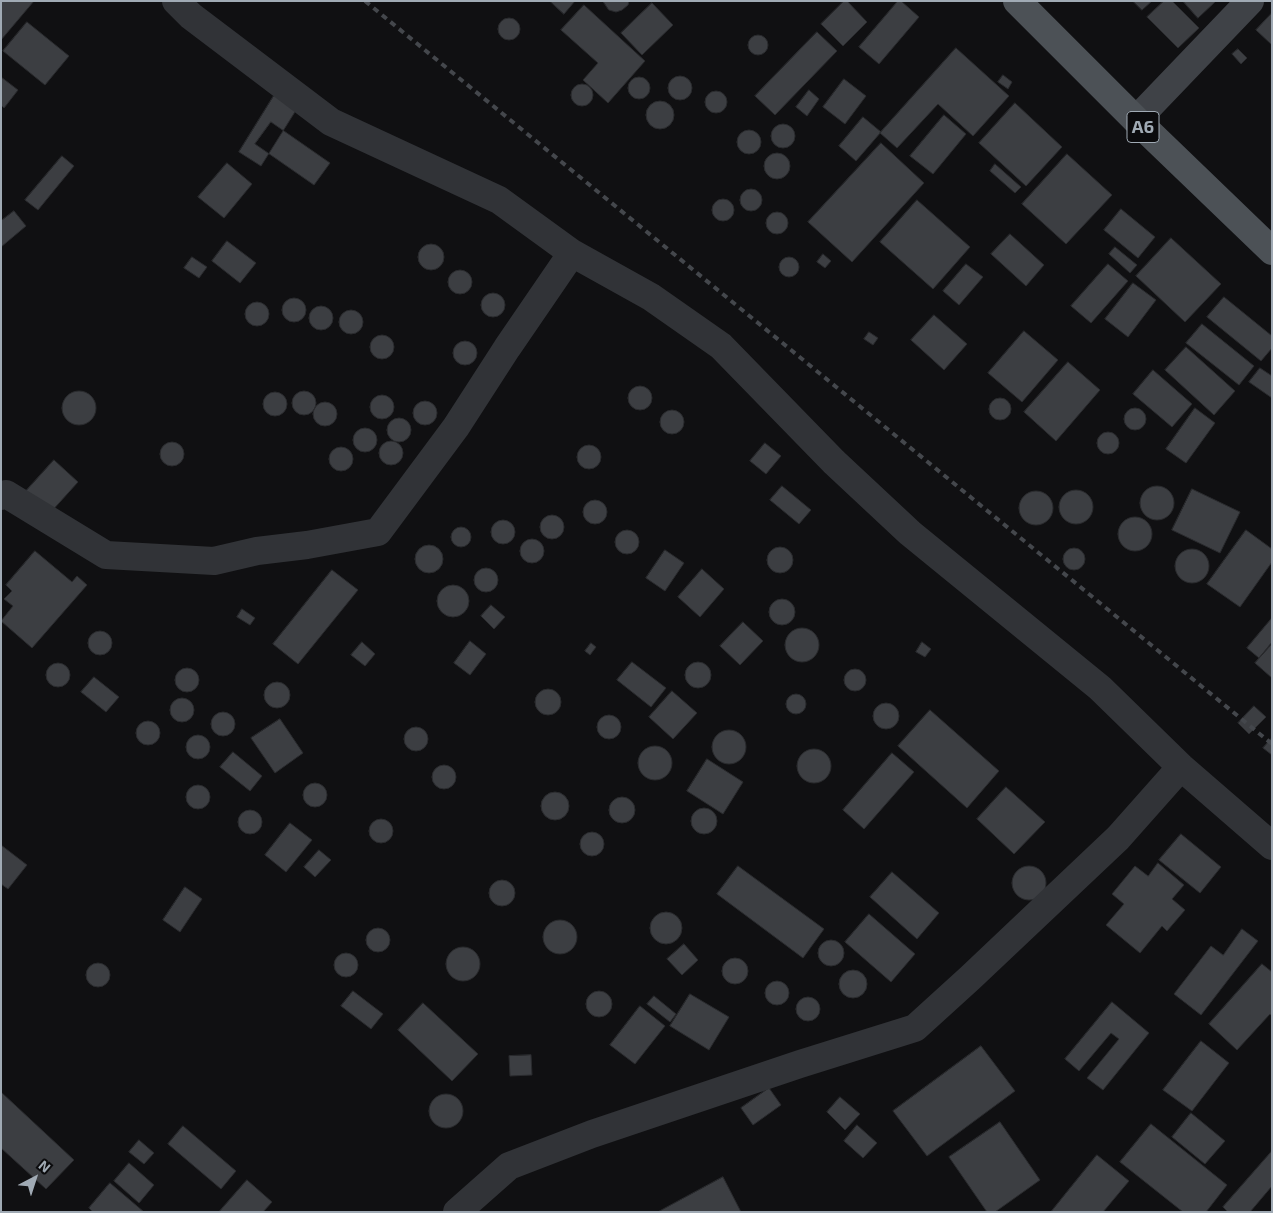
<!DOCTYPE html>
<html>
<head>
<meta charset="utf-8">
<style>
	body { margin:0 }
	#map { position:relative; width:1273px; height:1213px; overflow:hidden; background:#101012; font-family:"Exo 2",sans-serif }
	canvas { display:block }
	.frame { position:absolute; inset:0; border:2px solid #a0aab4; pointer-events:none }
	.north { position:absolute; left:10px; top:1153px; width:50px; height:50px; -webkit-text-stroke:4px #0b0b0d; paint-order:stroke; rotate:40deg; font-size:14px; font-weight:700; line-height:20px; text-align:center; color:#a0aab4 }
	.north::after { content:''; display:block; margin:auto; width:18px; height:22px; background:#a0aab4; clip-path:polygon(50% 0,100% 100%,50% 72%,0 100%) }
</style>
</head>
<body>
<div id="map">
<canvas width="1273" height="1213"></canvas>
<div class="frame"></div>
<div class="north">N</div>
</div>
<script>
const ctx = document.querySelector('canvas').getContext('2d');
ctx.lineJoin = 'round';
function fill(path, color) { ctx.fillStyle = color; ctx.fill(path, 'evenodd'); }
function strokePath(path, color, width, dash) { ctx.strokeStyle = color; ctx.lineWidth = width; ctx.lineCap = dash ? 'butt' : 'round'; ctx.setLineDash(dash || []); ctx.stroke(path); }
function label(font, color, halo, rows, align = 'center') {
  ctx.font = font + ' "Exo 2",sans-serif'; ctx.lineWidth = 4.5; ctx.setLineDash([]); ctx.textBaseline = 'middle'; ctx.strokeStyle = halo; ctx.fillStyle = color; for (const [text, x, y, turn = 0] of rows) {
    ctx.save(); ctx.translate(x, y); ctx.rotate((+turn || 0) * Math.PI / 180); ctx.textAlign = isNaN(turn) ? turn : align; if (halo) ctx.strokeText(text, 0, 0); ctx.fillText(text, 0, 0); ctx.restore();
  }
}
const building = new Path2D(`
	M1 1H34L1 40Z
	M550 1H575L564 14Z
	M603 1H629L628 5 622 10 616 12 609 10Z
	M844 1H847L867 22 843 46 821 24Z
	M898 1H901L919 17 879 64 859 47Z
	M1133 1H1152L1142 10Z
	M1164 1H1172L1199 28 1178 48 1147 17Z
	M1183 1H1214L1215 2 1198 18Z
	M652 3 673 25 642 55 621 33Z
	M584 5 645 61 608 103 583 80 598 63 561 30Z
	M1272 13V45L1256 30Z
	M498 29a11 11 0 1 1 22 0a11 11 0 1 1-22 0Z
	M27 22 69 56 45 85 3 51Z
	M817 32 837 51 775 115 755 96Z
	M748 45a10 10 0 1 1 20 0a10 10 0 1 1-20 0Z
	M956 48 1009 96 973 136 938 104 897 148 880 133Z
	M1238 49 1247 58 1241 64 1232 54Z
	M1003 75 1012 82 1008 89 998 82Z
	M668 88a12 12 0 1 1 24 0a12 12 0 1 1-24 0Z
	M1 77 18 90 4 108 1 105Z
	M628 88a11 11 0 1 1 22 0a11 11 0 1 1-22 0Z
	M844 79 866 96 845 124 823 107Z
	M571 95a11 11 0 1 1 22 0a11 11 0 1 1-22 0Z
	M809 90 819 99 807 116 796 107Z
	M705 102a11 11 0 1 1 22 0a11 11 0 1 1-22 0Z
	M275 94 298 107 261 166 239 152Z
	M646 115a14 14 0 1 1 28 0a14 14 0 1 1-28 0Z
	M1015 103 1062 147 1026 186 979 143Z
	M944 115 966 134 933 174 910 156Z
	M863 117 881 132 856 161 839 146Z
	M271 122 330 163 314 185 255 144Z
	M771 136a12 12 0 1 1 24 0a12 12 0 1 1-24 0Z
	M737 142a12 12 0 1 1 24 0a12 12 0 1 1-24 0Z
	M881 143 924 183 852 262 808 222Z
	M764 166a13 13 0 1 1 26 0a13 13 0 1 1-26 0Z
	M1067 154 1112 195 1066 244 1022 204Z
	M62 156 74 166 38 210 25 200Z
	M227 163 252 184 224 218 198 197Z
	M995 164 1021 187 1015 193 990 171Z
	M740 200a11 11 0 1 1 22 0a11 11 0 1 1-22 0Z
	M712 210a11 11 0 1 1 22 0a11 11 0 1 1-22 0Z
	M917 200 970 247 933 289 880 242Z
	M1121 209 1155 237 1138 258 1104 230Z
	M14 211 26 226 1 247V221Z
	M766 223a11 11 0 1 1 22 0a11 11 0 1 1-22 0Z
	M1010 234 1044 265 1026 286 991 254Z
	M1171 238 1221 284 1185 322 1136 276Z
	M227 241 256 263 240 283 212 261Z
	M418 257a13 13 0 1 1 26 0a13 13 0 1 1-26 0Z
	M1115 247 1137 265 1130 273 1109 254Z
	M823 254 831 261 825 268 817 262Z
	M779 267a10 10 0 1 1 20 0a10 10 0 1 1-20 0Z
	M192 257 207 267 199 278 184 268Z
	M966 264 983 277 959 305 943 291Z
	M1108 264 1128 281 1091 323 1071 306Z
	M448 282a12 12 0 1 1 24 0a12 12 0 1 1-24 0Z
	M1133 283 1156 300 1128 337 1105 319Z
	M481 305a12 12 0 1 1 24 0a12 12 0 1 1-24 0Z
	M1224 297 1272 336V348L1261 361 1207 317Z
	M282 310a12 12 0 1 1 24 0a12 12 0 1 1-24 0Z
	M245 314a12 12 0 1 1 24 0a12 12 0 1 1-24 0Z
	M309 318a12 12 0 1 1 24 0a12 12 0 1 1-24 0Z
	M339 322a12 12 0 1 1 24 0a12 12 0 1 1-24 0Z
	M934 315 967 344 944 370 911 340Z
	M1202 324 1254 366 1239 385 1186 343Z
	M1024 331 1058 360 1022 402 988 373Z
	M869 332 878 338 873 345 864 339Z
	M370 347a12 12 0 1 1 24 0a12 12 0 1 1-24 0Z
	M453 353a12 12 0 1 1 24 0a12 12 0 1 1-24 0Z
	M1186 347 1235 391 1214 415 1165 370Z
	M1068 362 1100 390 1056 441 1024 412Z
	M1260 368 1272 376V398L1249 382Z
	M1153 370 1192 404 1172 427 1133 394Z
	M628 398a12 12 0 1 1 24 0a12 12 0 1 1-24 0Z
	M62 408a17 17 0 1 1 34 0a17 17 0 1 1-34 0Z
	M292 403a12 12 0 1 1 24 0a12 12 0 1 1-24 0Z
	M263 404a12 12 0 1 1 24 0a12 12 0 1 1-24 0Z
	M370 407a12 12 0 1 1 24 0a12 12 0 1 1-24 0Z
	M989 409a11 11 0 1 1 22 0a11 11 0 1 1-22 0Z
	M413 413a12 12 0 1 1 24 0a12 12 0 1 1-24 0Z
	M313 414a12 12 0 1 1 24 0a12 12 0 1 1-24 0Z
	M1195 408 1215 423 1186 463 1166 449Z
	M1124 419a11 11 0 1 1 22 0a11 11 0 1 1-22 0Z
	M660 422a12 12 0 1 1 24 0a12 12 0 1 1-24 0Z
	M387 430a12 12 0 1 1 24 0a12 12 0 1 1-24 0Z
	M353 440a12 12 0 1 1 24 0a12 12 0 1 1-24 0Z
	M1097 443a11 11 0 1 1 22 0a11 11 0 1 1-22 0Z
	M379 453a12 12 0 1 1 24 0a12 12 0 1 1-24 0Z
	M160 454a12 12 0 1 1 24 0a12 12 0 1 1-24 0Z
	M765 443 781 456 766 474 750 461Z
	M577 457a12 12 0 1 1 24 0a12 12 0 1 1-24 0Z
	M329 459a12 12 0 1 1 24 0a12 12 0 1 1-24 0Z
	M54 460 78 482 50 513 26 491Z
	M1140 503a17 17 0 1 1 34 0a17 17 0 1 1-34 0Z
	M782 486 811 510 799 524 770 500Z
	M1192 489 1240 512 1220 553 1172 530Z
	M1059 507a17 17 0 1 1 34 0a17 17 0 1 1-34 0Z
	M1019 508a17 17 0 1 1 34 0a17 17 0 1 1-34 0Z
	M583 512a12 12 0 1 1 24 0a12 12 0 1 1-24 0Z
	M540 527a12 12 0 1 1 24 0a12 12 0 1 1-24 0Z
	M1118 534a17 17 0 1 1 34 0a17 17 0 1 1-34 0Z
	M491 532a12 12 0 1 1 24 0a12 12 0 1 1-24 0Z
	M451 537a10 10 0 1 1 20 0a10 10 0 1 1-20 0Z
	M1246 530 1272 549V562L1240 607 1207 584Z
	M615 542a12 12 0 1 1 24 0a12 12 0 1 1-24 0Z
	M520 551a12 12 0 1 1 24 0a12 12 0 1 1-24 0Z
	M415 559a14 14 0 1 1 28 0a14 14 0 1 1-28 0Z
	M767 560a13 13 0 1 1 26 0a13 13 0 1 1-26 0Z
	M1063 559a11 11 0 1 1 22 0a11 11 0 1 1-22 0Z
	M1175 566a17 17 0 1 1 34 0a17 17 0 1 1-34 0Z
	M665 550 684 563 665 591 646 578Z
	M35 551 72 582 77 576 87 585 32 648 1 621 13 606 4 599 12 591 6 585Z
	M474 580a12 12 0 1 1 24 0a12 12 0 1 1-24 0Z
	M702 569 724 589 700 617 678 597Z
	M332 570 358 590 298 664 273 644Z
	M437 601a16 16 0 1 1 32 0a16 16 0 1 1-32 0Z
	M769 612a13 13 0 1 1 26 0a13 13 0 1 1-26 0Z
	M491 605 505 617 494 629 481 616Z
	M242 609 255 618 250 625 237 617Z
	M1272 618V642L1259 658 1247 648Z
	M743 622 763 641 740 665 720 646Z
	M785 645a17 17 0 1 1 34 0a17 17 0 1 1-34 0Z
	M88 643a12 12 0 1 1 24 0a12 12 0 1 1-24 0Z
	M470 641 486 654 470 675 454 663Z
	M362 642 375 654 365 666 351 655Z
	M922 642 931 649 925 657 916 652Z
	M591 643 596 647 590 655 585 651Z
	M1272 644V678L1255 663Z
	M685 675a13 13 0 1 1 26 0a13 13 0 1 1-26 0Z
	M632 662 666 688 651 707 617 680Z
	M46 675a12 12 0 1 1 24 0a12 12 0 1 1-24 0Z
	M175 680a12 12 0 1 1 24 0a12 12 0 1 1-24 0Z
	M844 680a11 11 0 1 1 22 0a11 11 0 1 1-22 0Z
	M94 677 119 697 106 712 81 692Z
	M264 695a13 13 0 1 1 26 0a13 13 0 1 1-26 0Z
	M535 702a13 13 0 1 1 26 0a13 13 0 1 1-26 0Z
	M672 691 697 713 673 739 649 717Z
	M786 704a10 10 0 1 1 20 0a10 10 0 1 1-20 0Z
	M170 710a12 12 0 1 1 24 0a12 12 0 1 1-24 0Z
	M873 716a13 13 0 1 1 26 0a13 13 0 1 1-26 0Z
	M1254 706 1266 717 1249 734 1238 723Z
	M930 710 999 771 967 808 898 746Z
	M211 724a12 12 0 1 1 24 0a12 12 0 1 1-24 0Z
	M597 727a12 12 0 1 1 24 0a12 12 0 1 1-24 0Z
	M280 719 303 753 275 773 251 738Z
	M136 733a12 12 0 1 1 24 0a12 12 0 1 1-24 0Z
	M404 739a12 12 0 1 1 24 0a12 12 0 1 1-24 0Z
	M712 747a17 17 0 1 1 34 0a17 17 0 1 1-34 0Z
	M186 747a12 12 0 1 1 24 0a12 12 0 1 1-24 0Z
	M1272 738V755L1263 748Z
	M638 763a17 17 0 1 1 34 0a17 17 0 1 1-34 0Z
	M797 766a17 17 0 1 1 34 0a17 17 0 1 1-34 0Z
	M233 752 262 776 250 791 220 767Z
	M892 753 914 772 864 829 843 810Z
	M707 759 743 782 723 814 687 791Z
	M432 777a12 12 0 1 1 24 0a12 12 0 1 1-24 0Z
	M303 795a12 12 0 1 1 24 0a12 12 0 1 1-24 0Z
	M186 797a12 12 0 1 1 24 0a12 12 0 1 1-24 0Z
	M1006 787 1045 822 1014 854 977 819Z
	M541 806a14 14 0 1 1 28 0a14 14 0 1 1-28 0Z
	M609 810a13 13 0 1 1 26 0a13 13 0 1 1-26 0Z
	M691 821a13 13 0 1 1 26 0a13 13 0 1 1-26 0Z
	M238 822a12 12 0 1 1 24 0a12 12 0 1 1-24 0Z
	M369 831a12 12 0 1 1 24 0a12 12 0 1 1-24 0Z
	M290 823 312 840 286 872 265 855Z
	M580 844a12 12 0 1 1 24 0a12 12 0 1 1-24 0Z
	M1181 834 1221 867 1200 893 1159 860Z
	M1 845 27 865 8 889 1 884Z
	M319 850 331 860 315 877 304 867Z
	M1158 863 1184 885 1172 899 1185 910 1167 931 1162 926 1140 953 1106 925 1124 904 1112 894 1135 866 1148 876Z
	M1012 883a17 17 0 1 1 34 0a17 17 0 1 1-34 0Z
	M738 866 824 929 803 958 717 894Z
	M892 872 939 913 917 939 870 897Z
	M489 893a13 13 0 1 1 26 0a13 13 0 1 1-26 0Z
	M185 887 202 899 180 932 163 920Z
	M650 928a16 16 0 1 1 32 0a16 16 0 1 1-32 0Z
	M869 914 915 954 891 982 845 942Z
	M543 937a17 17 0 1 1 34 0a17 17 0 1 1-34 0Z
	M366 940a12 12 0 1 1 24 0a12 12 0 1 1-24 0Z
	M1242 929 1258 941 1201 1015 1174 994 1211 946 1223 955Z
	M818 953a13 13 0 1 1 26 0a13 13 0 1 1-26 0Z
	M684 944 698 960 682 975 667 959Z
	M446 964a17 17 0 1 1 34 0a17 17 0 1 1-34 0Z
	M334 965a12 12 0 1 1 24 0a12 12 0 1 1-24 0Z
	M722 971a13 13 0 1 1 26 0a13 13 0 1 1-26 0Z
	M86 975a12 12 0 1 1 24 0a12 12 0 1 1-24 0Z
	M1262 964 1272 972V1016L1270 1014 1237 1050 1209 1024Z
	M839 984a14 14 0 1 1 28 0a14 14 0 1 1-28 0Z
	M765 993a12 12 0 1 1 24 0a12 12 0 1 1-24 0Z
	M586 1004a13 13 0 1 1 26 0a13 13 0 1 1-26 0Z
	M353 991 383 1014 371 1029 341 1006Z
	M690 994 729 1017 709 1050 670 1026Z
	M654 996 676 1014 670 1022 647 1004Z
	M796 1009a12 12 0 1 1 24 0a12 12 0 1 1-24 0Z
	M1112 1002 1149 1033 1103 1090 1087 1078 1119 1039 1111 1033 1079 1071 1065 1059Z
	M423 1003 478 1054 452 1081 398 1030Z
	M640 1006 665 1026 635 1064 610 1045Z
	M1201 1041 1229 1063 1192 1111 1163 1090Z
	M981 1046 1015 1091 927 1156 893 1111Z
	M531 1055 532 1075 510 1076 509 1056Z
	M769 1088 781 1105 753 1125 741 1108Z
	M1 1092 74 1160 46 1189 1 1148Z
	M429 1111a17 17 0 1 1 34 0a17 17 0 1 1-34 0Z
	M840 1097 860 1114 845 1130 827 1112Z
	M1191 1113 1225 1141 1205 1164 1172 1137Z
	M1000 1122 1040 1180 995 1212H987L949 1157Z
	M1151 1124 1227 1185 1206 1212H1183L1120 1162Z
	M857 1125 877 1143 863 1158 844 1141Z
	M183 1126 236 1171 221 1189 168 1144Z
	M139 1140 154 1153 144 1164 129 1152Z
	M1272 1151V1186L1250 1212H1228L1223 1207Z
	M1097 1155 1129 1181 1103 1212H1051Z
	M129 1163 154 1185 139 1203 114 1181Z
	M723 1177 741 1212H658Z
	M247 1180 272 1202 263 1212H219Z
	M110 1183 144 1212H93L89 1208Z`);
const street = new Path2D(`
	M176 1 191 16 331 122 499 200 572 253 651 297 721 346 834 462 910 533 1100 688 1181 767 1272 846
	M1 496 6 494 106 555 214 561 257 551 307 545 378 532 456 427 507 348 572 253
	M457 1212 509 1166 592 1134 800 1064 915 1028 970 978 1118 838 1181 767`);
const secondary = new Path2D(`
	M1136 120 1250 1`);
const primary = new Path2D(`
	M1017 1 1136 120 1272 251`);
const rail = new Path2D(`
	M365 1 1272 744`);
const shields = [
	[1143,127,32]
];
const shieldNames = [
	["A6",1143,127]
];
fill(building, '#3c3e42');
strokePath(building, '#2a2b2e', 1);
strokePath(street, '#313337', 28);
strokePath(secondary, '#3f4247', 28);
strokePath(primary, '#4c5156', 28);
strokePath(rail, '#44474c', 4, [6, 5]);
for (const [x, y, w] of shields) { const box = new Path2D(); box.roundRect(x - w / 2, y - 15.5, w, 31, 4); ctx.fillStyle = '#0b0b0d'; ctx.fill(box); strokePath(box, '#a0aab4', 1); }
label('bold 18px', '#a0aab4', null, shieldNames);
</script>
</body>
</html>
